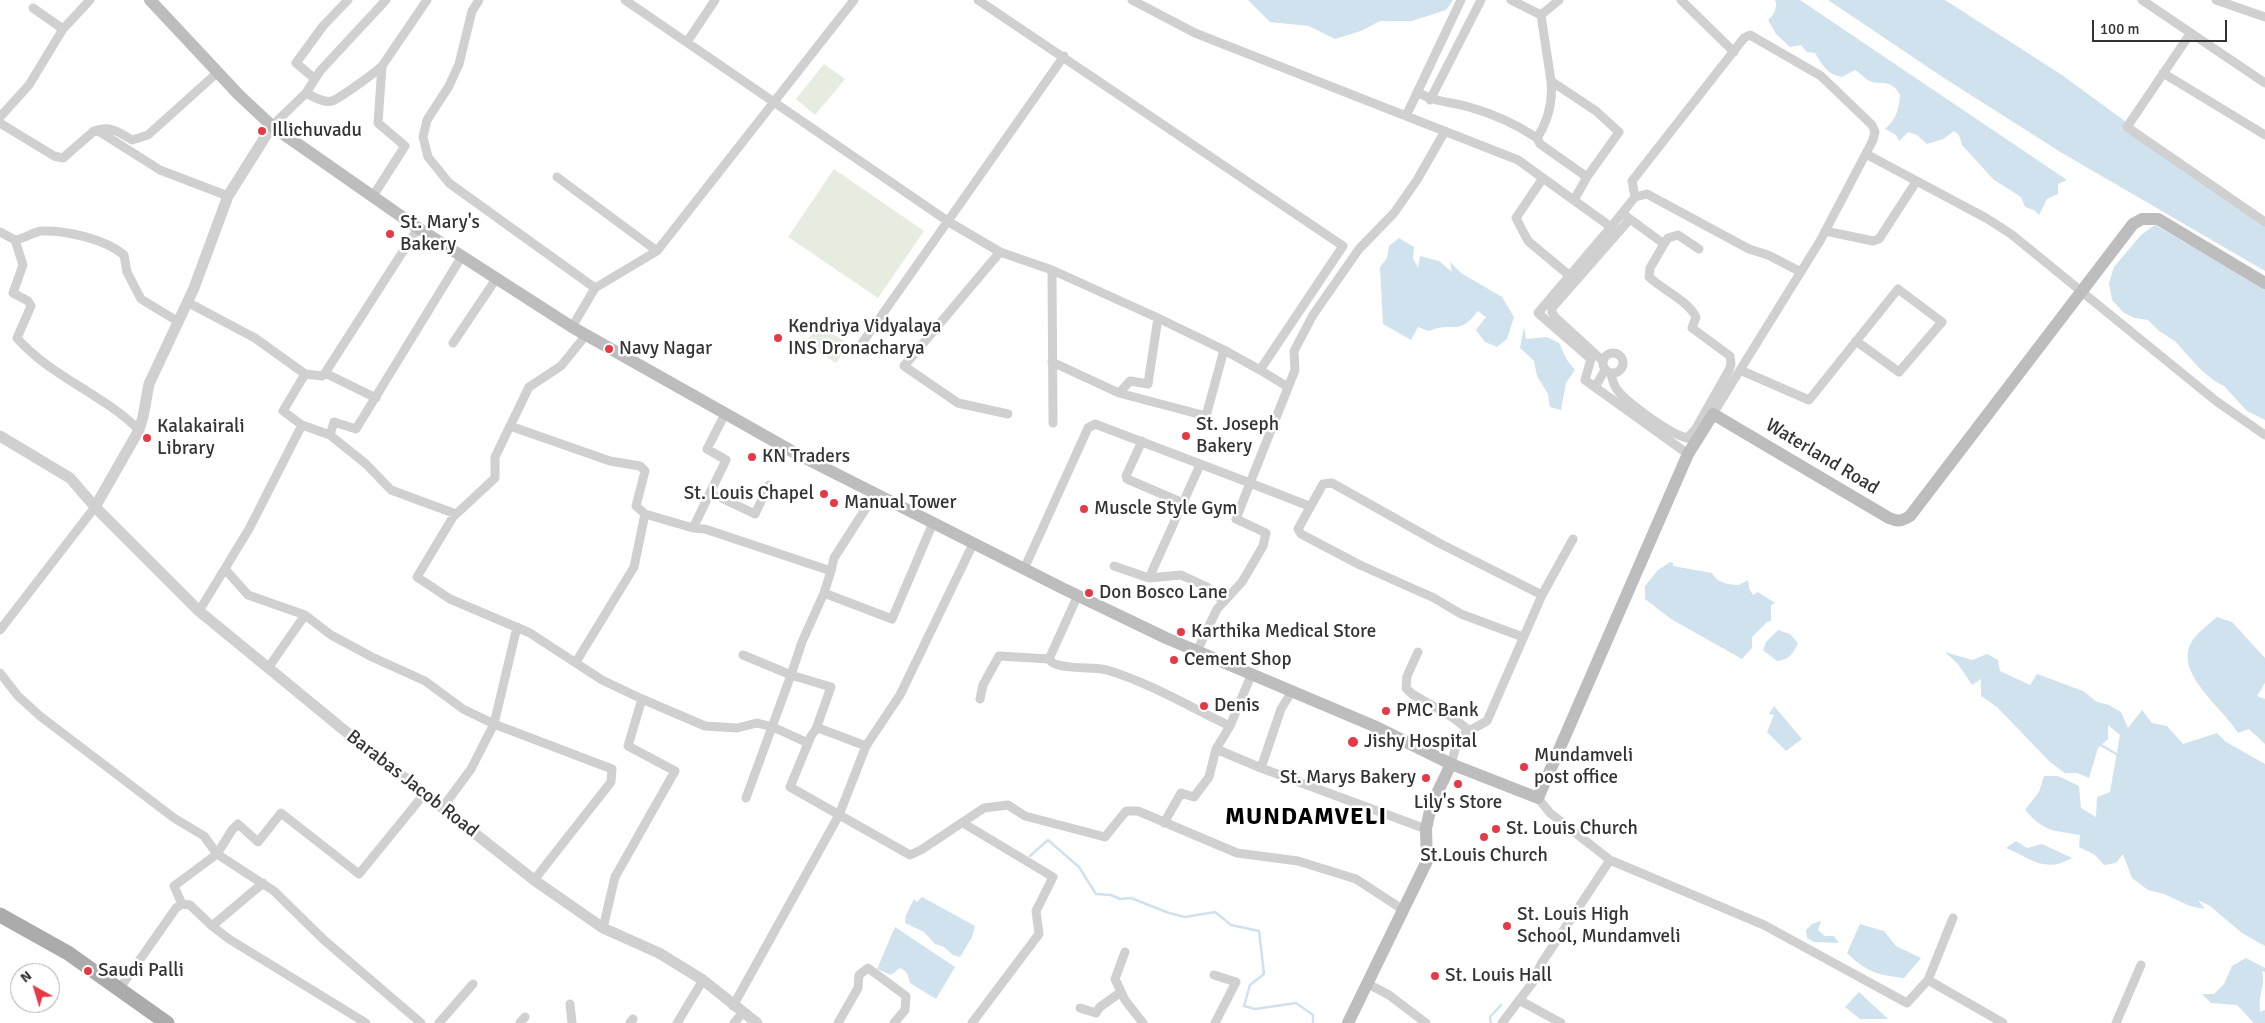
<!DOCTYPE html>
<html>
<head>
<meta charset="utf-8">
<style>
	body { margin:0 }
	#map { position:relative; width:2265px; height:1023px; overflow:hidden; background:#fff; font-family:Signika,sans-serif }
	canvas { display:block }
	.north { position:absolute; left:10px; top:963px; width:50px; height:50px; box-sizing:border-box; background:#fff; border:1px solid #adadad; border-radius:50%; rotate:321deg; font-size:14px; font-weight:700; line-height:20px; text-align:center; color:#333 }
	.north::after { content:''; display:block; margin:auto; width:18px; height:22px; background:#e63946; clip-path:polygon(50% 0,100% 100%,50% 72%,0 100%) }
	.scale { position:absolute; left:2092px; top:20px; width:135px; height:22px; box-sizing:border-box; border:2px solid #333; border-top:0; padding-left:6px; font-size:15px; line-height:18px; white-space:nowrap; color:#333; -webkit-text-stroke:4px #fff; paint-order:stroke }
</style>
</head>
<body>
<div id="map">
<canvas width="2265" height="1023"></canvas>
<div class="north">N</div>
<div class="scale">100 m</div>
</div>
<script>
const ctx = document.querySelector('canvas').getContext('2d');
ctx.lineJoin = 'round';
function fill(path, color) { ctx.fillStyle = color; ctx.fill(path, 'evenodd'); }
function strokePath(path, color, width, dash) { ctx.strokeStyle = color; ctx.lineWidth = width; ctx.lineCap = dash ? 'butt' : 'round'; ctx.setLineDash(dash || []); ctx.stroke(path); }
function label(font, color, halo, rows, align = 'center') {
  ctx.font = font + ' Signika,sans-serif'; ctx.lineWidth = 5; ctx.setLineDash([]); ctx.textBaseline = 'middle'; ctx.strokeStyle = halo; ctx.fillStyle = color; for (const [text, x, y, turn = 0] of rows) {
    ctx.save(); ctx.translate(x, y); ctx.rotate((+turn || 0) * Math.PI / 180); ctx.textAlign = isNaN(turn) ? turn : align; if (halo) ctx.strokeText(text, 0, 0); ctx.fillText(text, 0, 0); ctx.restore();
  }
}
const green = new Path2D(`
	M824 64 845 79 815 115 796 99Z
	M834 169 924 231 878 298 788 237Z
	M819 325 849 344 836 363 805 343Z`);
const water = new Path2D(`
	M1248 0H1453L1446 10 1412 21H1380L1361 31 1335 39 1309 26 1270 22Z
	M1775 0H1800L2067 180 2058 184V194L2047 199 2039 215 2034 210 2025 207 2021 197 1994 180 1962 145 1959 135 1954 131 1943 139 1927 144 1917 135 1908 132 1899 141 1896 135 1885 129C1896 120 1899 109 1900 95 1891 79 1885 85 1872 82 1866 80 1860 73 1855 70L1842 77C1826 74 1823 65 1815 53L1807 52 1801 45 1790 47 1776 34 1768 20C1774 15 1778 8 1775 0Z
	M1828 0H1945L2062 75 2265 224V271L2062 153 1944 78Z
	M2155 225 2265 289V420L2247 411 2224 386 2213 380 2200 369 2175 341 2159 331 2148 320 2135 318 2124 313 2112 300 2109 283 2114 267 2141 235Z
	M1399 238 1414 247 1413 258 1418 268 1420 256 1439 261 1452 272 1450 262 1461 273 1502 297 1514 317 1507 339 1497 347 1485 342 1476 330 1486 317 1478 311C1457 338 1454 320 1429 331L1418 327 1411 340 1383 324 1380 267 1387 258 1389 246Z
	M1524 327 1526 339 1547 337 1559 343 1567 360 1575 370 1566 383 1561 410 1550 407 1548 394 1537 376 1534 361 1520 348Z
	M1670 562 1673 563V566L1712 573C1718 584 1728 584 1739 585L1748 580 1749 588 1753 595 1758 592 1775 603 1771 605V621L1767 622 1752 637V648L1742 659 1671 619 1645 599V586L1658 570Z
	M2217 617 2232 622 2265 658V683L2257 696 2265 699V744L2249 729 2238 733C2225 710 2176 675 2190 645 2194 635 2209 624 2217 617Z
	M1778 630 1790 634 1798 643C1793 654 1789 660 1777 661L1763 650 1766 642Z
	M1945 652 1972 660 1987 654 1998 660 2000 671 2030 685 2037 674 2083 691 2097 702 2109 705 2121 712 2128 728 2142 710 2152 723 2167 726 2183 744 2217 733 2226 742 2265 764V946L2242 933 2210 906 2198 900 2205 909 2190 906 2164 894 2148 890 2132 878 2123 854 2116 863 2104 865 2095 855 2079 847 2080 835C2052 830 2046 833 2025 810L2039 792 2044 776H2058L2079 786 2081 808 2096 817 2097 797 2110 792 2120 735 2108 725V739L2098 748 2089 778 2077 773H2065L2050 762 1997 707 1981 696V679L1972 685 1958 664Z
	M1774 706 1802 739 1786 751 1767 732 1774 715 1769 714Z
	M2016 841 2027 848 2042 844 2072 858C2044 874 2031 858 2006 848Z
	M922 897 975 926 972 937 960 957 953 955 944 947 935 944 924 932 905 923 906 915 914 899 917 902Z
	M1821 921 1818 930 1825 936H1834L1839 943 1814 942 1807 938 1806 930 1812 924Z
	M1860 924 1884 931 1896 946 1921 958 1904 978C1878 975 1866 972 1847 953Z
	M895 927 955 967 936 999 910 983C908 976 908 971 900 968L891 975 877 969Z
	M2246 958 2265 968V972L2262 971C2265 983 2261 989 2260 999 2259 1003 2260 1008 2260 1012L2265 1010V1023H2254L2237 1005 2211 1003 2202 994H2214L2224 984 2232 966Z
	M1859 992 1888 1019H1860L1845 1007Z`);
const stream = new Path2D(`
	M2099 744 2118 755
	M1030 856 1048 840 1079 867 1096 894 1111 895 1120 899 1131 898 1169 913 1185 917 1215 912 1231 925 1259 931 1264 974 1250 985 1244 1006 1255 1009 1296 1003 1313 1015V1023
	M1491 1023 1490 1017 1501 1005`);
const minor = new Path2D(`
	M479 0 472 11 459 64 449 86 427 120 423 137 428 157 449 183 595 288
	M625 0 949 222 1000 252 1052 270 1158 318 1224 350 1260 370 1343 246 978 0
	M1132 0 1195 33 1518 160 1611 227 1538 313 1591 359 1585 380 1688 454
	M1511 0 1541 15 1551 81
	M1681 0 1734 52
	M2142 0 2265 83
	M2216 0 2265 17
	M33 8 63 29
	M1541 15 1559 0
	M2190 34 2127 127 2265 222
	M687 42 715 0
	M2163 73 2265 135
	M315 79 296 63 323 26 348 0
	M1417 92C1434 102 1451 102 1469 107 1494 114 1516 124 1537 138
	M306 93C314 97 323 103 332 101 339 99 376 72 382 66
	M1430 100 1481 0
	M1406 116 1461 0
	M0 117 29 85 63 29 90 0
	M0 123 54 156 63 158 94 131 100 132 160 170 228 196
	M272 126 306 93 320 71 386 0
	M94 131C109 125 119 132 132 140L148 135 218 72
	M1866 154 1986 218 2011 234 2216 401 2265 435
	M557 177 657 251
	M1543 178 1516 218 1528 241 1570 276
	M373 196 405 146 378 123 382 66 427 0
	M1635 197 1632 181 1744 38 1750 35 1821 76 1872 125 1875 132 1873 140 1820 241 1740 370
	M1574 200 1587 177 1540 144 1537 138C1548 121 1553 101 1551 81L1596 111 1619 132 1587 177
	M1626 216 1664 244 1668 238 1678 235 1699 249
	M1611 227 1635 197 1647 194 1749 249 1768 255 1801 272
	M1825 231 1873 241 1879 239 1916 182
	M0 232 15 240 23 265 13 293 28 301 31 306 17 338C50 376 103 394 139 430
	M15 240C24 239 33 232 41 231 66 230 105 239 124 255L127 272 141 299 177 321
	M1000 252 904 366 958 403 1008 414
	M1052 270 1053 423
	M187 302 255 338 305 374
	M572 327 595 288 657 251 854 0
	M586 335 561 366 529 387 495 457V478L453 517 417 577 450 599 530 633 602 680 642 699 628 746 675 771 615 877 603 928
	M453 343 496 279
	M860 346 1064 56
	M1603 363a10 10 0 1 1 20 0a10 10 0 1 1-20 0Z
	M1603 361 1555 317 1552 312V308L1630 219
	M1052 362 1119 393 1130 381 1148 384 1158 318
	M1260 370 1288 387
	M325 373 376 398
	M1611 373C1612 379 1614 386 1618 391 1629 404 1670 434 1687 438L1695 430 1729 370 1731 364 1730 356 1692 328 1696 317C1687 300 1663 290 1649 277L1650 268 1664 244
	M1595 387 1605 370
	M1119 393 1206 416 1224 350
	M1713 414 1740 370 1809 400 1898 289 1942 322 1899 372 1856 341
	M302 425 330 435 334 422 356 429 462 256
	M510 426 610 461 640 466 645 471 636 506 645 514
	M330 435 366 464 391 490 456 514
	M1142 441 1126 476 1127 479 1183 503
	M711 493 755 514 769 485
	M693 528 726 460 707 449 725 414
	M1114 566 1149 578 1181 575 1207 587 1224 602
	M225 569 248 595 305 615 331 635 372 657 425 681 463 709 494 724 612 769 611 782 534 880
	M1024 569 1088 428 1095 424 1250 483 1295 370 1294 351 1313 315 1359 249 1394 213 1417 180 1445 131
	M1149 578 1200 465
	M824 593 831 571
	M1078 595 1049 659C1055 671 1094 666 1107 670 1150 683 1190 707 1230 726L1252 673
	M1542 595 1573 539
	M199 611 249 529 302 425 283 411 305 374 322 376 325 373 418 228
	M0 630 95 507
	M1197 651 1217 609 1242 582 1263 546 1266 533 1236 519 1250 483 1309 506
	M1418 652 1407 676 1406 688 1412 694 1452 717 1470 731
	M743 655 791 675 802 642 824 593 892 619 933 523
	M576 662 634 567 645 514 693 528 705 529 831 571 834 558 875 494
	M268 668 305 615
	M0 673 18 696 40 716 174 818 204 836 217 854 274 891 324 940 421 1023
	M1292 691 1281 709 1261 768 1426 829
	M642 699 705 726 737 728 757 723 773 727 808 743
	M980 699 983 685 999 656 1049 659
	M1230 726 1216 749 1261 768
	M866 746 821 729H816L811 736 790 787 910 855 921 850 984 808 1008 805 1025 816 1105 837 1126 811H1138L1237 853 1298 861 1356 879 1402 909
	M1451 764 1456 746 1465 733 1487 721 1542 595 1439 543 1332 483 1323 484 1298 529 1301 534 1360 565 1434 598 1461 614 1523 637
	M746 798 791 675 831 687 816 729
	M1538 798 1550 813 1610 860 1764 925 1907 1003 1928 980 2003 1023
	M443 807 471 769 494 724 517 627
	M963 823 1053 877 1036 911 1039 934 972 1023
	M1164 823 1181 793 1194 797 1209 777 1216 749
	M182 904 174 886 217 854 232 830 238 824 258 842 281 813 359 874 425 793
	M212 926 263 883
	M1125 952 1115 979 1125 1000 1143 1023
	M1214 975 1236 982 1215 1023
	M1928 980 1953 918
	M1368 984 1389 995 1426 1023
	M120 988 176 908 182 904 190 905 212 926 229 939 366 1023
	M1519 1000 1561 1023
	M570 1004 572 1023
	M733 1006 839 815 866 746 900 695 973 544
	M1080 1008 1096 1013 1100 1007 1121 992
	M439 1023 473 984
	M520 1023 525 1017
	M630 1023 633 1019
	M677 1023 703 980
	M734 1023 743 1012
	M838 1023 858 988 859 975 868 968 906 996 905 1010 894 1023
	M1502 1023 1533 982 1541 964 1610 860
	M2116 1023 2141 965`);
const tertiary = new Path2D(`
	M0 436 70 478 95 507 199 611 350 735 534 880 603 928 659 953 703 980 757 1023
	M95 507 139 430 143 417 149 384 194 288 228 196 272 126`);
const secondary = new Path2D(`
	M150 0 239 95 272 126 418 228 572 327 797 454 1062 588 1166 638 1374 726 1451 764 1538 798 1688 454 1713 414 1889 518C1898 522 1902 521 1910 516L2133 224 2142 219H2158L2265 283
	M1348 1023 1427 861 1426 829 1431 806 1451 764`);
const primary = new Path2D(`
	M0 915 68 953 167 1023`);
const markers = [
	[262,131,5,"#e63946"],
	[390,234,5,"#e63946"],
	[778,338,5,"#e63946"],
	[609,349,5,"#e63946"],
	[1186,436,5,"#e63946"],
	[147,438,5,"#e63946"],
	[752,457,5,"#e63946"],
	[824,494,5,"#e63946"],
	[834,503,5,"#e63946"],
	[1084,509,5,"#e63946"],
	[1089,593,5,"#e63946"],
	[1181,632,5,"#e63946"],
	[1174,660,5,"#e63946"],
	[1204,706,5,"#e63946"],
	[1386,711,5,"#e63946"],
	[1353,742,6,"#e63946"],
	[1524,767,5,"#e63946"],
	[1426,778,5,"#e63946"],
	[1458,784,5,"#e63946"],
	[1496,829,5,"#e63946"],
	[1484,837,5,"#e63946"],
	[1507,926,5,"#e63946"],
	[88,971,5,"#e63946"],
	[1435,976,5,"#e63946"]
];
const poiNames = [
	["Illichuvadu",272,131],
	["St. Mary's",400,223],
	["Bakery",400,245],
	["Kendriya Vidyalaya",788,327],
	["INS Dronacharya",788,349],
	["Navy Nagar",619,349],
	["St. Joseph",1196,425],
	["Bakery",1196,447],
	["Kalakairali",157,427],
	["Library",157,449],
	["KN Traders",762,457],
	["St. Louis Chapel",814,494,"right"],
	["Manual Tower",844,503],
	["Muscle Style Gym",1094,509],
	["Don Bosco Lane",1099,593],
	["Karthika Medical Store",1191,632],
	["Cement Shop",1184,660],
	["Denis",1214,706],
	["PMC Bank",1396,711],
	["Jishy Hospital",1364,742],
	["Mundamveli",1534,756],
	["post office",1534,778],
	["St. Marys Bakery",1416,778,"right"],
	["Lily's Store",1458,803,"center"],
	["St. Louis Church",1506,829],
	["St.Louis Church",1484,856,"center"],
	["St. Louis High",1517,915],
	["School, Mundamveli",1517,937],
	["Saudi Palli",98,971],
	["St. Louis Hall",1445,976]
];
const streetNames = [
	["Waterland Road",1822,457,31],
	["Barabas Jacob Road",412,784,38]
];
const districtNames = [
	["MUNDAMVELI",1306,818]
];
fill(green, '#e6ecdf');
fill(water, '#cfe2ee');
strokePath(stream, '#cfe2ee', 2.5);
strokePath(minor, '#d0d0d0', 9);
strokePath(tertiary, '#d0d0d0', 11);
strokePath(secondary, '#bdbdbd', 12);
strokePath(primary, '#ababab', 15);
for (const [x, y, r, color] of markers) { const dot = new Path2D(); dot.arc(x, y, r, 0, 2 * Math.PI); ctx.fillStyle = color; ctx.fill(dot); strokePath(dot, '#fff', 2); }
label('19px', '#333', '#fff', poiNames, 'left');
label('19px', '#333', '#fff', streetNames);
ctx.letterSpacing = '1px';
label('bold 24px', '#000', '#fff', districtNames);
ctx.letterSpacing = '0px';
</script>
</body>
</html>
